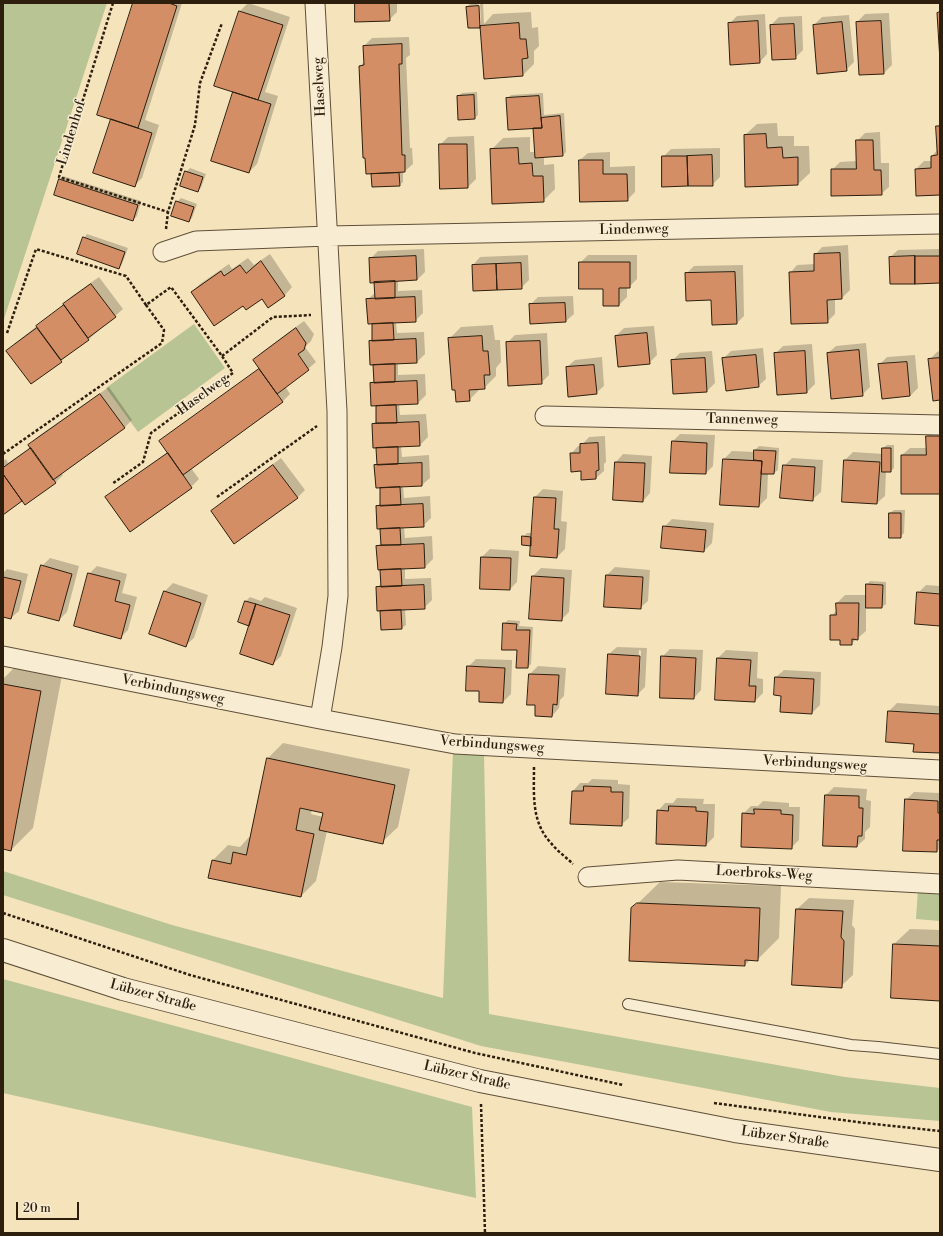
<!DOCTYPE html>
<html>
<head>
<meta charset="utf-8">
<style>
	body { margin:0 }
	#map { position:relative; width:943px; height:1236px; overflow:hidden; background:#f5e3bb; font-family:"Libre Bodoni",serif }
	canvas { display:block }
	.frame { position:absolute; inset:0; border:4px solid #2d1e0e; pointer-events:none }
	.scale { position:absolute; left:16px; top:1202px; width:63px; height:18px; box-sizing:border-box; border:2px solid #2d1e0e; border-top:0; padding-left:5px; font-size:12px; line-height:14px; white-space:nowrap; color:#2d1e0e; -webkit-text-stroke:3px #f8edd3; paint-order:stroke }
</style>
</head>
<body>
<div id="map">
<canvas width="943" height="1236"></canvas>
<div class="frame"></div>
<div class="scale">20 m</div>
</div>
<script>
const ctx = document.querySelector('canvas').getContext('2d');
ctx.lineJoin = 'round';
function fill(path, color) { ctx.fillStyle = color; ctx.fill(path, 'evenodd'); }
function strokePath(path, color, width, dash) { ctx.strokeStyle = color; ctx.lineWidth = width; ctx.lineCap = dash ? 'butt' : 'round'; ctx.setLineDash(dash || []); ctx.stroke(path); }
function label(font, color, halo, rows, align = 'center') {
  ctx.font = font + ' "Libre Bodoni",serif'; ctx.lineWidth = 3; ctx.setLineDash([]); ctx.textBaseline = 'middle'; ctx.strokeStyle = halo; ctx.fillStyle = color; for (const [text, x, y, turn = 0] of rows) {
    ctx.save(); ctx.translate(x, y); ctx.rotate((+turn || 0) * Math.PI / 180); ctx.textAlign = isNaN(turn) ? turn : align; if (halo) ctx.strokeText(text, 0, 0); ctx.fillText(text, 0, 0); ctx.restore();
  }
}
const green = new Path2D(`
	M3 3H107L3 322Z
	M194 324 225 368 138 432 106 388Z
	M453 752 484 753 489 1014 845 1077 940 1088V1121L831 1112 481 1046 3 895V871L172 925 443 998Z
	M918 889 940 890V921L916 919Z
	M3 979 472 1107 476 1198 3 1093Z`);
const shadow = new Path2D(`
	M134 3H182L145 120 159 125 142 178 134 186 112 118Z
	M248 3 290 17 265 92 278 96 257 164 249 172 234 91 216 85 240 11Z
	M356 3H397V12L389 20Z
	M471 3H478L479 25H481L480 3H483L484 24 493 14 531 12 532 28 538 27 539 46 534 51V64L523 75 481 27H469L467 7Z
	M889 13 892 65 884 73 857 22 865 14Z
	M765 14 767 54 760 62 729 24 737 16Z
	M849 15 854 62 846 70 814 25 822 17Z
	M802 16 803 50 795 58 771 25 779 17Z
	M409 37 410 55 406 58 410 148H412L413 164 405 171 403 172V182L399 185 373 186 372 173 360 66 365 61 364 46 372 38Z
	M477 92 478 115 475 118 458 96 462 93Z
	M543 93 544 115 564 113 566 152 563 155 544 157V165L554 164 555 189 543 201 491 150 503 138 530 137V152H536L534 127 507 99 511 95Z
	M777 123 778 136H794V146H809L810 173 798 184 745 135 757 124Z
	M940 124V194L916 169 924 161H932V156L938 149 937 126Z
	M880 132 881 163H889V187L881 194 832 170 840 162 857 161V141L865 133Z
	M474 136 476 179 468 187 440 145 448 137Z
	M720 148V177L712 185 663 157 671 149Z
	M610 152V167L635 166V192L627 200 580 160 588 153Z
	M190 168 206 174 201 188 197 191 186 172Z
	M63 176 141 201 137 216 133 220 60 179Z
	M181 198 197 204 192 218 188 221 177 202Z
	M87 234 128 248 122 264 119 268 84 238Z
	M848 245 850 290 842 298H835V314L827 322 790 273 797 265 815 264V255L822 247Z
	M424 249 425 272 417 280H398V291L422 290 423 313 415 321 396 322 397 333 424 332 425 354 417 362 398 363V375L425 374 426 395 418 403 399 404 400 415 426 414 428 437 420 445 401 446 402 457 429 455 430 478 422 485 403 486 404 498 430 496 431 518 423 526 404 527 405 538 432 536 433 559 425 567 405 568V579L431 578 432 600 424 608 405 609 406 625 402 628 382 629 381 611 383 610 377 588 382 582 381 570 383 569 377 546 382 542 381 528 377 506 381 503V487L375 465 378 463 377 448 379 447 373 424 377 420V405L371 383 375 380 374 366 376 364 370 342 373 338V323L367 300 376 292 370 259 378 251ZM402 585 403 587 384 586Z
	M940 249V282L890 257 898 250Z
	M270 254 292 287 285 295 268 306 263 298 192 292 200 284 229 264 232 269 248 258 254 265Z
	M528 255 529 280 521 288 473 265 480 257Z
	M588 255H637V279L629 287H627V297L619 305 580 263Z
	M743 265 744 316 737 323 686 274 694 266Z
	M99 277 123 309 89 339 31 383 7 351 15 343 37 326 45 319 65 304 72 296Z
	M573 296 574 314 566 321 530 305 538 297Z
	M304 321 314 334 311 341 305 347 316 362 308 369 285 386 290 394 282 402 191 468 199 479 191 487 107 497 114 490 168 452 160 441 168 434 260 368 254 360 262 352Z
	M493 325 495 340H500L501 362 496 368V376L484 388H481L469 400 449 339 461 327Z
	M654 326 657 355 649 363 616 336 624 328Z
	M547 333 549 375 541 383 507 343 515 335Z
	M866 343 870 387 862 395 828 353 836 346Z
	M812 344 815 384 807 392 778 394 775 354 783 346Z
	M763 348 766 379 758 386 723 359 731 351Z
	M712 351 715 383 707 391 674 393 672 361 680 353Z
	M940 351V399L929 360 937 352Z
	M915 355 918 388 910 396 882 398 879 365 887 357Z
	M602 357 604 386 596 393 567 367 575 360Z
	M109 387 132 420 124 428 61 473 63 475 55 483 23 500 3 514V461L6 459 8 463 31 447 30 445 37 437Z
	M935 429H940V493L902 455 910 448H927V436Z
	M680 434 715 435 713 466 706 473 672 442Z
	M605 436 606 462 604 464V471L596 478 582 479V470L571 454 578 446H581L589 437Z
	M887 445H894V468L891 471H886L885 496 877 503 845 460 853 452 883 454V448Z
	M759 446 779 448 778 470 774 473H768L767 498 759 506 721 504 724 459 732 451 755 452V450Z
	M623 454 652 456 650 493 643 501 614 499 616 462Z
	M281 458 305 490 297 498 212 511 220 504Z
	M792 458 823 460 821 492 813 499 784 466Z
	M543 489 563 491 561 521 567 522 565 549 557 557 532 545 523 537 527 533H533L535 497Z
	M894 510H905L904 533 900 537 890 513Z
	M672 519 714 523 712 543 704 551 664 527Z
	M490 549 519 551 517 582 510 589 482 557Z
	M50 558 79 566 67 612 59 620 42 566Z
	M97 566 127 574 122 593 137 597 128 630 121 637 89 574Z
	M615 567 650 570 648 601 640 608 605 606 607 575Z
	M541 568 572 570 569 612 561 620 530 619 533 576Z
	M7 569 28 574 19 611 11 618 3 616V573Z
	M870 581 886 582V604L882 607H866V631L851 644 841 639 831 616 837 610V603L845 595H867V585Z
	M173 583 208 595 194 638 186 645 151 634 165 591Z
	M926 585 940 586V625L918 593Z
	M250 597 261 601 265 597 297 608 281 656 273 664 250 625 239 622 246 601Z
	M508 620 520 621 519 626 533 627 531 664 528 667 504 624Z
	M617 647 647 648 645 687 637 695 609 654ZM639 650 641 651 639 688H637Z
	M670 649 703 650 701 690 694 698 662 657Z
	M726 650 758 652 757 678 763 679V693L755 701 718 658Z
	M476 659 512 660 511 694 503 702 480 690 468 667Z
	M20 662 63 670 33 828 11 850 3 848V679Z
	M538 666 566 668 564 696 560 700 559 708 552 716 536 704H528L530 674Z
	M784 670 821 672 820 705 812 713 783 695 776 677Z
	M897 703 940 706V752L915 743 889 711Z
	M283 743 410 769 398 827 382 842 327 831 316 881 301 896 213 860 228 845 240 847 249 837 251 838 267 759ZM312 810 324 813 323 817 311 814Z
	M592 779 618 780V784L630 785 629 818 621 825 571 823 573 791 580 783H588Z
	M834 787 867 789 866 800 871 801 870 827 865 832V839L857 846 826 795Z
	M914 792 940 793V848L937 851 906 800Z
	M677 798 704 799 703 804H715L714 837 706 845 657 843 658 811 665 803H673Z
	M763 801 789 803V807H800L799 840 791 848 743 814 751 806H758Z
	M660 882 781 886 779 938 757 960 751 959 745 965 632 909Z
	M809 898 854 900 852 925 855 929 853 975 841 986 797 909Z
	M910 929 940 930V1000L894 944Z`);
const building = new Path2D(`
	M133 3H169L177 6 138 128 97 115Z
	M355 3H389L390 21 355 22Z
	M479 6 480 28H468L466 7Z
	M239 11 283 25 258 100 214 86Z
	M940 12V61L937 13Z
	M758 21 760 63 730 65 728 23Z
	M881 21 884 74 859 75 856 22Z
	M842 22 847 71 817 74 813 25Z
	M519 23 520 39H526L528 58 522 59 523 76 484 79 480 26Z
	M794 24 796 59 772 60 770 25Z
	M402 44V64H399L402 155H405V172L366 174 365 158H363L359 66 364 65 363 46Z
	M233 92 271 104 249 173 211 161Z
	M474 95 475 119 458 120 457 96Z
	M539 96 542 128 508 130 506 98Z
	M560 116 563 156 535 158 533 128H542L541 118Z
	M111 119 152 133 135 187 93 173Z
	M936 126H940V195L916 196 915 169 931 168V156L937 155Z
	M766 134 767 148 782 147 783 158 798 157V185L745 187 744 135Z
	M856 140H873L874 170H881L882 195 831 196V169H856Z
	M439 144H467L468 188 440 189Z
	M518 148 519 164 532 163 533 176H543L544 202 492 204 490 149Z
	M712 155 713 186H688L687 156Z
	M662 156H687L688 186 662 187Z
	M579 160H603V174H627L628 201 580 202Z
	M185 171 203 177 198 192 180 186Z
	M399 173 400 186 372 187 371 174Z
	M59 179 138 205 133 221 54 195Z
	M176 201 194 207 189 222 171 216Z
	M83 237 125 252 119 269 77 254Z
	M840 253 842 299 827 300 828 323 791 324 789 272 814 271V254Z
	M416 256 417 280 370 283 369 258Z
	M915 256H940V283L915 284Z
	M915 256V284H890L889 257Z
	M261 261 285 296 268 308 262 299 246 310 243 306 214 326 191 292 221 271 224 276 240 265 246 273Z
	M579 262H630V288H619V306H603V289H579Z
	M521 263 522 289 497 290 496 264Z
	M496 264 497 290 473 291 472 265Z
	M735 272 737 324 712 325 711 300 686 301 685 273Z
	M395 281V298L375 299 374 282Z
	M91 284 116 317 88 338 63 304Z
	M415 297 416 322 368 324 366 299Z
	M565 303 566 322 530 324 529 304Z
	M64 305 89 340 61 360 36 326Z
	M393 323 394 340 372 341V324Z
	M37 328 62 362 31 384 6 351Z
	M296 328 306 343 304 350 298 354 309 370 277 394 253 360Z
	M647 333 650 364 618 367 615 336Z
	M482 336 483 351H488L490 375H484L485 389 469 390 470 401 456 402 455 390H452L448 338Z
	M416 339 417 363 370 365 369 341Z
	M540 341 542 384 508 386 506 342Z
	M859 350 863 396 831 399 827 353Z
	M805 351 807 393 777 395 774 353Z
	M756 355 759 387 726 391 722 358Z
	M705 358 707 392 673 394 671 360Z
	M940 358V400L933 401 928 359Z
	M907 362 910 396 882 399 878 364Z
	M395 364V382L374 383 373 365Z
	M594 365 597 394 568 397 566 367Z
	M259 369 283 402 183 475 159 441Z
	M417 381 418 404 371 406 370 383Z
	M100 394 125 428 53 480 28 445Z
	M396 405 397 423H376V406Z
	M419 422 420 446 373 448 372 424Z
	M926 436H940V494H901V455H926Z
	M672 441 707 443 706 474 670 473Z
	M598 443 599 470 596 471V479L581 480V471L571 472 570 453H580V444Z
	M398 447V464L377 465 376 448Z
	M31 448 56 483 25 505 3 474V468Z
	M882 448H891V472H882Z
	M754 450 776 451 774 474H761L762 461 754 460Z
	M168 453 192 488 130 532 105 497Z
	M723 459 762 461 759 507 720 505Z
	M844 460 880 462 877 504 842 502Z
	M615 462 645 463 643 502 613 500Z
	M422 463V486L376 488 374 465Z
	M273 465 298 498 234 544 211 511Z
	M783 465 815 467 813 501 780 498Z
	M3 474 22 501 3 515Z
	M400 487 401 505 380 506V488Z
	M534 497 556 498 554 529H559L557 558 530 556Z
	M423 504 424 527 377 529 376 506Z
	M889 513H901V538H889Z
	M663 526 706 530 704 552 661 548Z
	M400 528 401 545H381L380 529Z
	M522 536 531 537V546L522 545Z
	M424 544 425 568 378 570 376 546Z
	M481 557 511 558 510 590 480 589Z
	M41 565 72 574 59 621 28 613Z
	M401 569 402 586 381 587 380 570Z
	M88 573 120 581 115 601 130 605 121 639 74 626Z
	M606 575 643 577 641 609 604 607Z
	M532 576 564 578 562 621 529 619Z
	M3 577 21 581 11 619 3 617Z
	M866 584 883 585 882 608H866Z
	M424 585 425 609 377 611 376 587Z
	M164 591 201 603 186 647 149 634Z
	M917 592 940 594V626L915 624Z
	M245 601 256 604 249 626 238 622Z
	M836 603H859L858 640 852 639V645H840V640H830V615H836Z
	M256 604 290 615 273 665 240 654Z
	M401 610 402 629 381 630 380 611Z
	M503 623 517 624 516 630H530L528 668H516L517 650H502Z
	M608 654 640 656 638 696 606 694Z
	M661 656 696 658 694 699 660 698Z
	M717 658 751 660 749 686H756L755 702 715 700Z
	M467 666 505 668 503 703 479 702V691H466Z
	M529 674 559 675 557 705 553 704 552 717 535 716V705H527Z
	M775 677 814 679 812 714 780 712 781 696 774 695Z
	M3 684 41 691 11 851 3 849Z
	M888 711 940 714V753L913 752 914 744 886 742Z
	M267 758 395 785 383 844 319 830 323 813 300 808 296 830 314 834 301 897 208 878 212 860 231 864 233 852 246 855Z
	M584 786 611 787V792H623L622 826 570 824 572 791H583Z
	M825 795 859 796V808H863L862 836H858L857 847 823 846Z
	M905 799 938 801V813H940V840H937V852L903 851Z
	M669 806 696 807V811L708 812 706 846 656 844 657 810 668 811Z
	M754 809 781 810V814L793 815 792 849 741 847 742 813 754 814Z
	M637 903 760 908 758 961 745 960V966L629 961 631 908Z
	M796 909 843 911 841 937 844 941 842 988 792 985Z
	M893 944 940 946V1001L891 998Z`);
const path = new Path2D(`
	M113 3 59 177 168 212
	M166 229 168 212 195 125 200 83 222 23
	M7 333 36 249 126 276 146 305 171 287 222 356 233 373 151 433 143 462 112 484
	M222 356 273 317 311 315
	M3 454 162 343 164 330 146 305
	M217 497 317 426
	M534 767C534 794 531 822 551 843 557 851 566 857 573 864
	M3 913 190 975 475 1053 623 1085
	M714 1103 865 1123 940 1131
	M481 1104 485 1233`);
const service = new Path2D(`
	M628 1004 851 1045 878 1047 940 1054`);
const minor = new Path2D(`
	M315 3 337 411 338 596 332 647 320 719
	M163 252 196 241 328 236 940 224
	M545 416 940 425
	M3 656 320 719 455 744 940 770
	M588 877 678 870 940 884`);
const tertiary = new Path2D(`
	M3 950 123 989 480 1081 735 1131 940 1160`);
const streetNames = [
	["Haselweg",320,87,-93],
	["Lindenhof",72,133,-73],
	["Lindenweg",634,230,-1],
	["Haselweg",203,395,-36],
	["Tannenweg",742,420,1],
	["Verbindungsweg",173,690,11],
	["Verbindungsweg",492,745,4],
	["Verbindungsweg",815,764,3],
	["Loerbroks-Weg",764,874,3],
	["Lübzer Straße",153,996,15],
	["Lübzer Straße",467,1076,13],
	["Lübzer Straße",785,1138,8]
];
fill(green, '#b8c493');
fill(shadow, '#0003');
fill(building, '#d38e66');
strokePath(building, '#2d1e0e', 1);
strokePath(service, '#5f4f39', 12);
strokePath(minor, '#5f4f39', 21);
strokePath(tertiary, '#5f4f39', 24);
strokePath(path, '#2d1e0e', 2.5, [3, 2]);
strokePath(service, '#f8edd3', 10);
strokePath(minor, '#f8edd3', 19);
strokePath(tertiary, '#f8edd3', 22);
label('14px', '#2d1e0e', '#f8edd3', streetNames);
</script>
</body>
</html>
